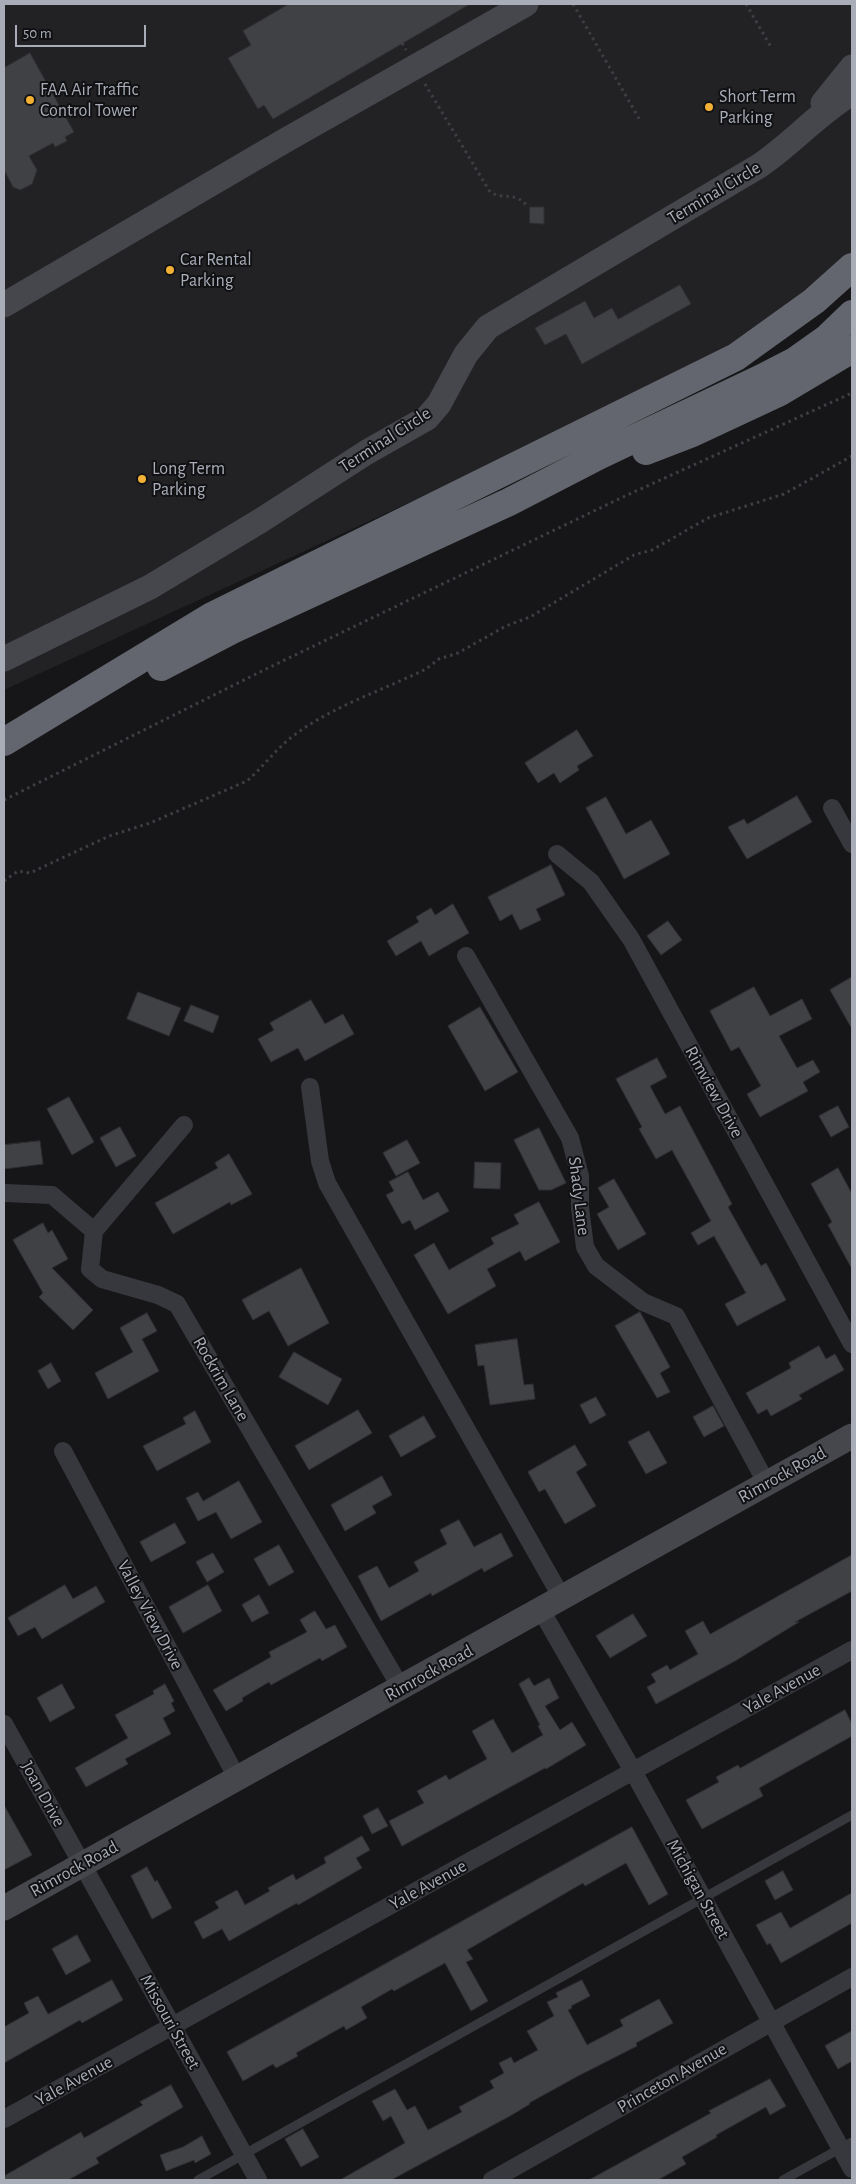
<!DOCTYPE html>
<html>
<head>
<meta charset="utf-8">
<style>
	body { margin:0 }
	#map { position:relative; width:856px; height:2184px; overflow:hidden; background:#161618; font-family:"Alegreya Sans",sans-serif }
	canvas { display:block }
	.frame { position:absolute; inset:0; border:5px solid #a8adb8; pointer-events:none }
	.scale { position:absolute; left:15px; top:25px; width:131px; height:22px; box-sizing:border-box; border:2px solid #a8adb8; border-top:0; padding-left:6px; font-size:15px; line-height:18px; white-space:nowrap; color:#a8adb8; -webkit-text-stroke:4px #111113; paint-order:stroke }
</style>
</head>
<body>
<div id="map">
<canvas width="856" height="2184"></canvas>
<div class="frame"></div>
<div class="scale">50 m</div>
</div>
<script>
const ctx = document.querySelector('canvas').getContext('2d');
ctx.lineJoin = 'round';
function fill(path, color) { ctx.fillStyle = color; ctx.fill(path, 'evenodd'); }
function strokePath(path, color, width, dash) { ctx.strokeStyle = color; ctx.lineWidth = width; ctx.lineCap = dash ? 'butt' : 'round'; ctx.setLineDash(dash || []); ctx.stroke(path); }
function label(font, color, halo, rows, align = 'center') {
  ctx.font = font + ' "Alegreya Sans",sans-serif'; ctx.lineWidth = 4; ctx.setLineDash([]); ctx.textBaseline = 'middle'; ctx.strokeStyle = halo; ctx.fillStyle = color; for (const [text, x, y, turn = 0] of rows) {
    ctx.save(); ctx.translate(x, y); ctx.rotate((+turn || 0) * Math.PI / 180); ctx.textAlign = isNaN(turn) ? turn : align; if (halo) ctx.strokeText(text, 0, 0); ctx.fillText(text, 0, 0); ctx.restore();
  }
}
const built = new Path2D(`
	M4 4H852V257L771 322 655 389 4 690Z`);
const building = new Path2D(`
	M289 4H470L273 119 264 105 258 109 228 58 251 45 243 31Z
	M30 53 74 132 65 137 67 141 55 147 53 143 29 156 37 170 32 184 20 190 13 187 4 170V68Z
	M530 207H544V224L530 223Z
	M680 285 691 304 582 364 566 334 545 345 535 328 585 301 594 318 612 308 618 319Z
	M577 730 593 756 577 766 579 770 560 783 554 773 538 783 525 763Z
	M797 796 812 822 747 859 728 827 744 819 747 824Z
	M606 797 626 834 651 820 670 854 624 879 586 808Z
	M551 865 565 895 536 909 541 920 520 930 512 914 500 921 488 897Z
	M453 904 469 933 429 956 421 941 396 956 387 941 419 922 416 917 431 908 435 915Z
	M668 921 682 940 661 955 647 936Z
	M852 977V1029L830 990Z
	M754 987 770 1016 802 999 812 1019 779 1036 797 1068 813 1060 820 1072 803 1082 808 1091 760 1117 747 1094 761 1086 739 1047 731 1051 710 1011Z
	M138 992 181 1008 169 1036 127 1019Z
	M311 1000 325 1024 343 1014 354 1034 305 1061 298 1048 271 1062 258 1039 274 1030 270 1023Z
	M191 1005 219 1016 213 1033 184 1021Z
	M480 1007 518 1072 485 1091 448 1026Z
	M657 1058 667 1077 650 1086 665 1114 680 1106 732 1204 728 1207 761 1266 766 1263 786 1300 737 1326 725 1304 746 1293 714 1236 698 1245 691 1233 711 1221 672 1150 656 1159 639 1129 642 1127 616 1079Z
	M69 1097 94 1142 72 1155 47 1109Z
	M838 1106 849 1127 831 1137 819 1116Z
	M120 1127 136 1156 116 1167 100 1138Z
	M539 1128 566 1183 551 1190H539L514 1140Z
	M407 1140 420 1163 396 1176 383 1153Z
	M40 1141 43 1164 4 1169V1145Z
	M229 1154 252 1194 231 1205 230 1202 173 1234 155 1203 218 1168 215 1163Z
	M475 1162 501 1163 500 1189 474 1188Z
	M838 1168 852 1194V1269L828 1225 832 1222 811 1184Z
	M408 1172 423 1200 438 1192 449 1211 415 1230 410 1220 402 1224 386 1195 394 1191 389 1182Z
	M614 1179 646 1234 618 1250 597 1214 609 1207 598 1188Z
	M539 1202 560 1242 525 1261 520 1251 487 1269 496 1286 448 1314 414 1255 434 1243 449 1270 494 1244 491 1238 519 1224 514 1215Z
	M43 1223 48 1233 52 1230 68 1259 52 1268 93 1310 73 1330 39 1297 43 1293 13 1240Z
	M301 1268 329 1323 288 1346 269 1311 253 1320 242 1300Z
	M640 1312 670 1367 660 1373 670 1392 657 1398 615 1326Z
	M147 1313 157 1331 142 1339 159 1371 108 1399 95 1373 133 1352 120 1328Z
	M517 1339 524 1385 533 1384 535 1399 490 1405 484 1365 478 1366 475 1345Z
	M819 1346 826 1359 835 1354 844 1370 799 1395 802 1399 771 1416 767 1409 758 1414 746 1393 791 1368 789 1363Z
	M294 1352 342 1379 328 1405 279 1377Z
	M51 1363 61 1381 48 1389 38 1371Z
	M596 1397 606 1415 590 1424 580 1405Z
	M713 1406 724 1426 704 1437 693 1417Z
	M358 1410 372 1433 309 1470 295 1446Z
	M195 1411 211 1442 157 1471 143 1446 186 1424 183 1418Z
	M424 1416 436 1437 401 1457 389 1436Z
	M649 1431 667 1463 646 1474 628 1442Z
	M575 1445 587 1465 576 1472 596 1506 565 1524 545 1489 539 1492 528 1472Z
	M382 1476 392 1495 372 1506 376 1513 345 1531 331 1505Z
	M239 1481 262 1522 231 1539 216 1512 198 1521 186 1498 198 1492 203 1501Z
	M459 1520 474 1547 501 1533 513 1556 484 1572 482 1568 432 1596 431 1593 381 1621 358 1576 377 1566 389 1588 419 1571 414 1562 447 1544 440 1530Z
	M175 1523 186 1543 151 1562 140 1542Z
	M279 1545 294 1572 269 1586 254 1559Z
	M213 1553 224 1572 207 1582 196 1562Z
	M852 1555V1591L795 1622H799L735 1661 656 1704 647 1687 656 1682 651 1674 667 1665 670 1670 698 1654 685 1631 703 1621 710 1634Z
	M65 1585 73 1599 96 1586 105 1602 42 1639 35 1627 18 1636 8 1618Z
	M208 1585 222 1611 183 1633 169 1607Z
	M259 1595 269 1613 252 1622 242 1605Z
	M315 1611 326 1629 335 1625 347 1647 322 1661 320 1658 271 1685 269 1682 242 1698 243 1701 226 1711 213 1690 271 1657 269 1652 307 1632 300 1620Z
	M633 1614 647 1636 610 1658 596 1636Z
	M529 1678 534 1686 549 1678 559 1698 545 1706 560 1730 572 1722 586 1745 546 1769 545 1768 402 1846 389 1821 424 1803 417 1791 446 1775 449 1780 487 1759 472 1731 493 1719 512 1753 543 1735 538 1726 540 1725 519 1684Z
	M62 1684 75 1708 50 1722 37 1698Z
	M165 1684 174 1701 171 1703 175 1711 163 1718 171 1734 125 1759 128 1764 86 1787 75 1768 128 1738 115 1715 154 1694 153 1691Z
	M845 1710 852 1724V1736L759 1788 763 1796 702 1829 686 1800 719 1782 716 1777 738 1765 740 1768Z
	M4 1805 32 1855 4 1870Z
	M378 1808 388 1826 372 1834 363 1816Z
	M632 1827 668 1894 649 1905 626 1863 585 1886 583 1883 467 1950 473 1959 466 1962 488 2001 471 2011 445 1963 394 1991 392 1989 361 2007 367 2018 346 2030 344 2026 296 2053 298 2056 276 2068 273 2064 243 2081 227 2052Z
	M362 1836 370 1850 356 1858 362 1868 298 1905 297 1903 229 1941 222 1929 203 1939 194 1922 219 1908 215 1902 237 1890 245 1905 270 1891 268 1888 293 1874 296 1880 326 1863 324 1858Z
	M147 1867 155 1882 157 1880 172 1908 152 1919 131 1876Z
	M783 1871 793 1890 775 1900 765 1881Z
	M852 1893V1923L781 1963 770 1943 767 1945 756 1925 781 1912 790 1928Z
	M77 1935 91 1961 66 1975 52 1949Z
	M112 1980 123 2000 82 2023 80 2020 4 2063V2027L29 2013 24 2003 38 1996 48 2014Z
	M582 1980 590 1996 571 2006 572 2008 568 2010 587 2045 623 2026 620 2020 659 1999 673 2023 636 2043 637 2046 578 2076 529 2103 530 2104 510 2116 391 2180H340L405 2143 391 2116 383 2121 372 2101 395 2089 407 2110 415 2106 428 2130 462 2112 459 2107 494 2088 490 2081 504 2073 499 2063 511 2057 514 2063 538 2050 527 2031 554 2016 547 2002 558 1997 556 1993Z
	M852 2031V2061L838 2069 825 2046Z
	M770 2079 786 2106 770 2115 766 2107 716 2135 717 2137 682 2157 686 2164 658 2180H589L711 2113 709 2111Z
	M171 2085 183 2107 96 2158 99 2163 68 2180H4V2176L81 2132 84 2138 143 2105 140 2102Z
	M303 2129 319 2157 301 2167 285 2139Z
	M202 2136 211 2154 195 2163 194 2160 166 2171 160 2155 183 2147Z`);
const path = new Path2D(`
	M573 4 641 122
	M746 4 771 47
	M402 43 406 50
	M425 84 490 192C506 201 514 190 528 207
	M4 800 266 669 623 497 852 393
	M4 881 18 871 30 873 109 836 150 823 247 781C263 767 275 750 293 736 331 707 383 690 426 669L439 659 458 653 506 626 530 617 634 555 652 550 708 518 784 494 852 456`);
const lane = new Path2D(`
	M198 2180 852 1815
	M783 2180 852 2142`);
const street = new Path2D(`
	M832 808 852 844
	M557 854 591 882 631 939 852 1344
	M466 956 570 1138 580 1176V1208L585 1247 596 1266 643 1302 676 1316 767 1484
	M310 1087 320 1161 327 1183 562 1598
	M184 1125 94 1231 90 1269 102 1279 158 1295 177 1304 401 1688
	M4 1193 52 1195 94 1231
	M63 1451 237 1778
	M541 1610 633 1771 852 2169
	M4 1724 258 2180
	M4 2119 852 1650
	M492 2180 852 1977`);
const secondary = new Path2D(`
	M823 103 852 67
	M4 305 286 140 526 4
	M4 659 150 587 260 521 367 452 427 418 439 404 466 354 488 327 759 166C792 144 818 113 852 93
	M4 1908 852 1436`);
const highway = new Path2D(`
	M646 451 690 434 780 392 852 349
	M161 667 232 630 509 502 600 455 762 378 795 361 826 339 852 314
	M4 742 212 616 736 357 814 301 852 267`);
const markers = [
	[30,100,5,"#f2b134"],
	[709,107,5,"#f2b134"],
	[170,270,5,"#f2b134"],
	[142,479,5,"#f2b134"]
];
const poiNames = [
	["FAA Air Traffic",40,90],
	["Control Tower",40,111],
	["Short Term",719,97],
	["Parking",719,118],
	["Car Rental",180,260],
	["Parking",180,281],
	["Long Term",152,469],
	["Parking",152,490]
];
const streetNames = [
	["Terminal Circle",714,193,-31],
	["Terminal Circle",385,440,-33],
	["Rimview Drive",714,1092,61],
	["Shady Lane",579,1196,83],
	["Rockrim Lane",221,1379,60],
	["Rimrock Road",782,1475,-29],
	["Valley View Drive",150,1615,62],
	["Rimrock Road",429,1673,-29],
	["Yale Avenue",782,1689,-29],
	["Joan Drive",43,1794,61],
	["Rimrock Road",74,1869,-29],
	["Yale Avenue",428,1885,-29],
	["Michigan Street",698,1889,61],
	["Missouri Street",170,2022,61],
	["Princeton Avenue",672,2078,-30],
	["Yale Avenue",74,2081,-29]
];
fill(built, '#222225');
fill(building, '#404145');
strokePath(building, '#303034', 1);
strokePath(path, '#3d3f44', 3, [2.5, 4]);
strokePath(lane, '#37383d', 9);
strokePath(street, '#37383d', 18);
strokePath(secondary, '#45474d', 25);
strokePath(highway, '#63666e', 28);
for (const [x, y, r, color] of markers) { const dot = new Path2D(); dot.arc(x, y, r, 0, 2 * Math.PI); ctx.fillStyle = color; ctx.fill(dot); strokePath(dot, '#111113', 2); }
label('18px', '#a8adb8', '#111113', poiNames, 'left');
label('18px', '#a8adb8', '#111113', streetNames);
</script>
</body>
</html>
